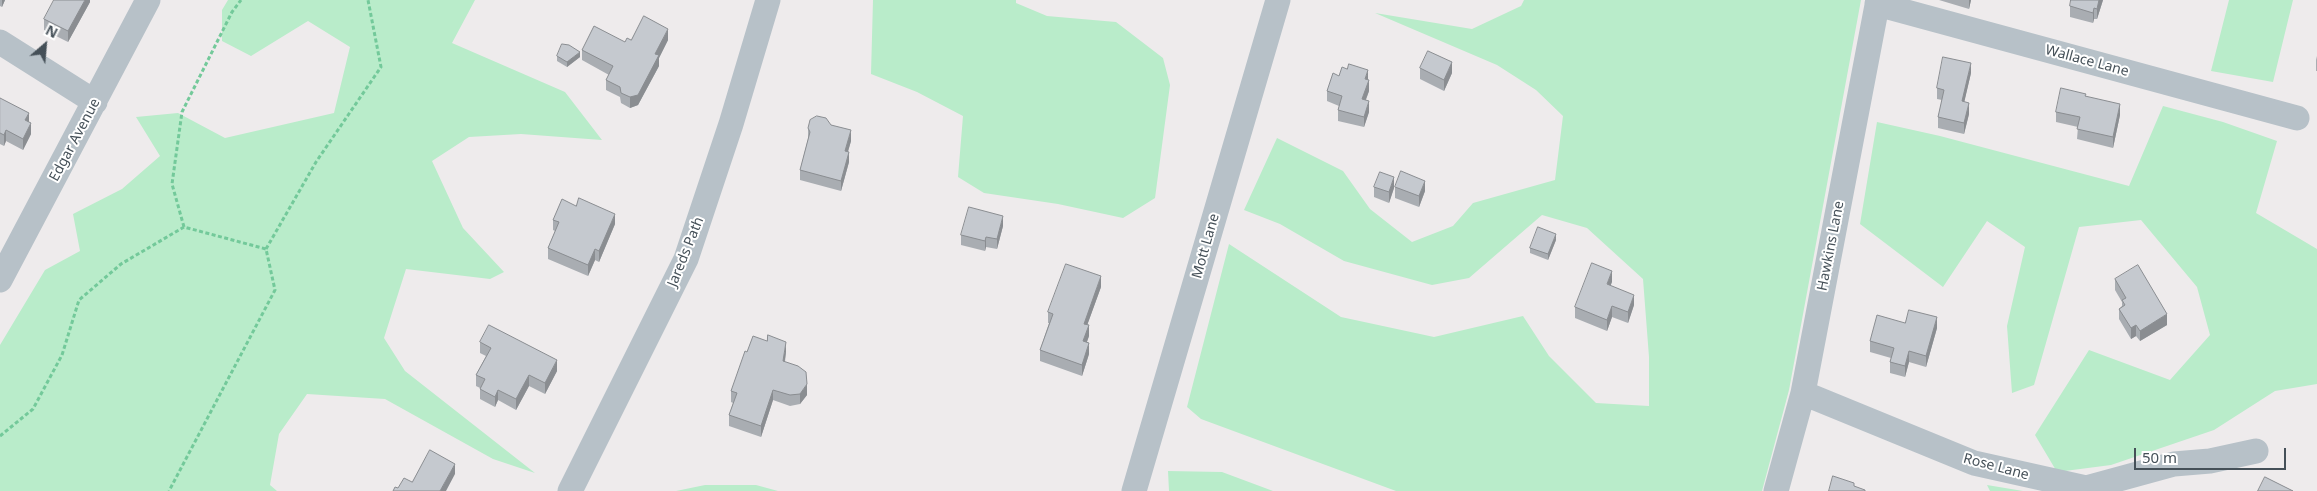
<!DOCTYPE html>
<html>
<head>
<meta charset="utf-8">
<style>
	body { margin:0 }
	#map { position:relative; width:2317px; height:491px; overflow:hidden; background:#eeebec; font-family:"Noto Sans",sans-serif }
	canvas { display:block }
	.north { position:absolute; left:20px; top:20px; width:50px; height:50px; -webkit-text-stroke:4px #fff; paint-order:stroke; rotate:27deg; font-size:14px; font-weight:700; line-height:20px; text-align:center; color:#455058 }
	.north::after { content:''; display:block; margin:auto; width:18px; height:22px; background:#455058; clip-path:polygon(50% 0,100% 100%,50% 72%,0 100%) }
	.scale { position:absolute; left:2134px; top:448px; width:152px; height:22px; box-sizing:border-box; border:2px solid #455058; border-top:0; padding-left:6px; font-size:15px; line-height:18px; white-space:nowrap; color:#455058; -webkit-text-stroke:4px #fff; paint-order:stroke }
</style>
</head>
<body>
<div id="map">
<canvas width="2317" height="491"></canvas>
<div class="north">N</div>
<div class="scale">50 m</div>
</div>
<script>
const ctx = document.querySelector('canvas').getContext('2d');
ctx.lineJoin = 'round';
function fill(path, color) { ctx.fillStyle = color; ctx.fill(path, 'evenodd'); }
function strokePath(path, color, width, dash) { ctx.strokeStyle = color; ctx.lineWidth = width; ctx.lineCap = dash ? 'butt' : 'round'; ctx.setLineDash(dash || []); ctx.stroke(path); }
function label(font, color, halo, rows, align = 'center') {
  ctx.font = font + ' "Noto Sans",sans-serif'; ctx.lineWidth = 4; ctx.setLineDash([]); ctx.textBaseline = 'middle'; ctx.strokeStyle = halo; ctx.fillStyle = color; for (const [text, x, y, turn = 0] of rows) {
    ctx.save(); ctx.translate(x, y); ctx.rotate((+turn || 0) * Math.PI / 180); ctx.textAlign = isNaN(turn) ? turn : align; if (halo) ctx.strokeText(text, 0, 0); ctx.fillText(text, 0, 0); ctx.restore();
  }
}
const green = new Path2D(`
	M228 0H475L452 43 565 92 602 140 521 134 469 137 432 161 463 228 504 272 490 279 406 269 384 338 405 371 535 473 493 459 385 399 307 394 279 434 270 485 277 491H0V345L45 270 80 251 73 214 122 189 160 156 136 117 178 113 225 138 334 113 350 47 308 21 251 56 222 41V10Z
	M873 0H1016V3L1047 16 1116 22 1163 58 1170 85 1155 198 1123 218 1058 204 984 193 958 177 963 116 917 92 871 74Z
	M1524 0H1861L1789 390 1762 491H1396L1201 419 1187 407 1229 244 1341 317 1434 337 1523 316 1549 356 1596 403 1649 406V357L1643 279 1587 228 1542 215 1469 278 1432 285 1344 261 1280 224 1244 210 1277 138 1343 171 1370 209 1412 242 1453 226 1473 203 1555 180 1563 116 1536 90 1497 65 1375 13 1472 29 1521 6Z
	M2229 0H2293L2273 82 2211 71Z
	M2163 106 2223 122 2277 141 2256 213 2317 249V384L2275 391 2214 430 2111 465 2057 472 2035 435 2089 350 2170 380 2210 335 2197 287 2141 220 2079 227 2034 385 2012 393 2007 326 2025 247 1987 221 1943 287 1860 224 1877 122 1940 136 2129 186Z
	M1168 471 1222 472 1273 491H1169Z
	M705 485H756L778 491H676Z
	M1987 485 2023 491H1990Z`);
const path = new Path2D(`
	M184 227 172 184 182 112 232 12 241 0
	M266 249 316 162 381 67 368 0
	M0 436 33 409 62 355 79 300 121 264 184 227 266 249 275 290 169 491`);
const street = new Path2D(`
	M1877 4 2297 118
	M0 42 95 102
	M0 280 148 0
	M1803 393 1974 463 2086 488 2174 464 2210 461 2256 451
	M570 491 686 259 731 124 768 0
	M1134 491 1278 0
	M1776 491 1803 393 1878 0`);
const wall = new Path2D(`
	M0 0H5L2 7 0 6Z
	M90 0V2L68 42 44 30V19Z
	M1939 0H1971L1969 9Z
	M2103 0 2097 19H2094L2093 23 2070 17V6Z
	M631 40H668L659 58V66L638 105 630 108 621 103 620 97 606 90V80L609 75 582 60V50L625 42Z
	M557 56 580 57 567 67 557 61Z
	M2317 56V71H2316V60Z
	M1420 68 1452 73 1444 91 1420 79Z
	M1971 73 1964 102 1969 114 1964 134 1938 128V117L1942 100 1937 99V88Z
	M1339 76 1368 80 1369 91 1366 100 1369 112 1364 127 1338 121V110L1339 106 1327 101V91Z
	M2086 96 2120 115 2113 148 2077 139 2078 127 2056 122V112Z
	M0 98 29 122 31 134 23 150 6 141 4 146 0 144Z
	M831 125 851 141 848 152 849 162 841 191 800 180V170L808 139V128Z
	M1374 187 1394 188 1389 203 1374 197Z
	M1395 187 1425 191 1419 207 1395 198Z
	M553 220 615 224 599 262 595 260 588 276 548 259V248L555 231 553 230Z
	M1003 226 997 249 986 247 985 251 961 245V235Z
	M1556 240 1548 260 1530 253V248Z
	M2115 279 2167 325 2140 341 2136 336 2131 339 2119 319V309L2122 306V302L2115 290Z
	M1612 282 1610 285 1634 305 1628 323 1612 317 1607 331 1575 318V307Z
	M1101 287 1087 325 1089 336 1087 342 1089 354 1082 376 1040 361V350L1049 323H1048V312Z
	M1905 323 1937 328 1926 367 1909 362 1905 377 1890 373V362L1891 358 1870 352V341Z
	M480 342 557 371 545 394 529 386 516 410 498 400 495 407 480 399V388L476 386V375L486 356 480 353Z
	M786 352 785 362 807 395 800 404 790 406 773 400 761 437 729 426V415L733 403 731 402V391Z`);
const shadedWall = new Path2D(`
	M2 0H5L2 7Z
	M85 0H90V2L68 42V31Z
	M1969 0H1971L1969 9Z
	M2099 0H2103L2097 19V9Z
	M2094 8V19L2093 23V13Z
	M668 29V40L659 58V66L638 105 630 108V97L655 54Z
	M580 52V57L567 67V62Z
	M1452 62V73L1444 91V80Z
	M1971 63V73L1962 112V101Z
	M1368 70V80L1365 79Z
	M1369 80V91L1362 109V99Z
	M1369 101V112L1364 127V117Z
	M1969 103V114L1964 134V123Z
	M2120 104V115L2113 148V137Z
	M29 113V124L25 120Z
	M31 123V134L23 150V139Z
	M6 130V141L4 146V135Z
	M851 130V141L845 161V151Z
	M849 152V162L841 191V181Z
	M1394 177V188L1389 203V192Z
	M1425 181V191L1419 207V196Z
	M615 214V224L599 262V251Z
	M1003 216V226L997 249V239Z
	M1556 234V240L1548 260V254Z
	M986 237V247L985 251V241Z
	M595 249V260L588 276V265Z
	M1612 271V282L1607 295V284Z
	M1101 276V287L1084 334V324Z
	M1634 295V305L1628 323V312Z
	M1612 306V317L1607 331V320Z
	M2167 314V325L2140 341V331Z
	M1937 317V328L1926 367V356Z
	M1089 325V336L1083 352V341Z
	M2136 325V336L2131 339V328Z
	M786 342V352L783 372V361Z
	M1089 343V354L1082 376V365Z
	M1909 351V362L1905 377V366Z
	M557 360V371L545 394V383Z
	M529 375V386L516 410V399Z
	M807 384V395L800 404V394Z
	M498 390V400L495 407V397Z
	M773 390V400L761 437V426Z
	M455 464V474L446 491H440Z`);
const building = new Path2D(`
	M54 0H85L68 31 44 19Z
	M2071 0H2099L2097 9 2094 8 2093 13 2070 6Z
	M644 16 668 29 655 54 659 55 638 95 630 97 621 93 620 87 606 80 613 66 582 50 594 26 625 42 627 38 631 40Z
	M562 44 569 45 580 52 567 62 557 56Z
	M1428 51 1452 62 1444 80 1420 68Z
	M1943 57 1971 63 1962 101 1969 103 1964 123 1938 117 1944 90 1937 88Z
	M1349 64 1368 70 1365 79 1369 80 1362 99 1369 101 1364 117 1338 110 1342 96 1327 91 1333 73 1339 76 1342 67 1347 69Z
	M2061 88 2086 94 2085 96 2120 104 2113 137 2077 129 2080 117 2056 112Z
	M0 98 29 113 25 120 31 123 23 139 6 130 4 135 0 133Z
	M817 116 826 118 831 125 851 130 845 151 849 152 841 181 800 170 810 132 808 128 810 120Z
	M1401 171 1425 181 1419 196 1395 187Z
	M1380 172 1394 177 1389 192 1374 187Z
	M579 198 615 214 599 251 595 249 588 265 548 248 559 222 553 220 562 199 576 206Z
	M969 207 1003 216 997 239 986 237 985 241 961 235Z
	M1538 227 1556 234 1548 254 1530 248Z
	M1592 263 1612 271 1607 284 1634 295 1628 312 1612 306 1607 320 1575 307Z
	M1066 264 1101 276 1084 324 1089 325 1083 341 1089 343 1082 365 1040 350 1053 314 1048 312Z
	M2138 265 2167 314 2140 331 2136 325 2131 328 2119 309 2125 305 2122 300 2126 298 2115 279Z
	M1909 310 1937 317 1926 356 1909 351 1905 366 1890 362 1894 348 1870 341 1877 315 1905 323Z
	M489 325 557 360 545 383 529 375 516 399 498 390 495 397 480 389 485 379 476 375 491 348 480 342Z
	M768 335 786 342 783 361 798 366 806 372 807 384 800 394 790 395 773 390 761 426 729 415 737 393 731 391 745 351 747 352 753 336 767 341Z
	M430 450 455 464 440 491H393L395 487 398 488 404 478 412 482Z
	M1833 476 1854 483V486L1865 490V491H1829Z
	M2265 477 2293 491H2258Z`);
const streetNames = [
	["Wallace Lane",2087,61,15],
	["Edgar Avenue",75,140,-62],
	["Mott Lane",1206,246,-74],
	["Hawkins Lane",1831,246,-79],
	["Jareds Path",686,252,-68],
	["Rose Lane",1996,467,15]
];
fill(green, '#b9ecca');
strokePath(path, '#73c99a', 3, [4, 2.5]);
strokePath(street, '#b7c1c8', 25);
fill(wall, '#a9adb2');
fill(shadedWall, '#8a8d91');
fill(building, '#c5c9cf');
strokePath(building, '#8a8d91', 1);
label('14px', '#455058', '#fff', streetNames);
</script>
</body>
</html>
